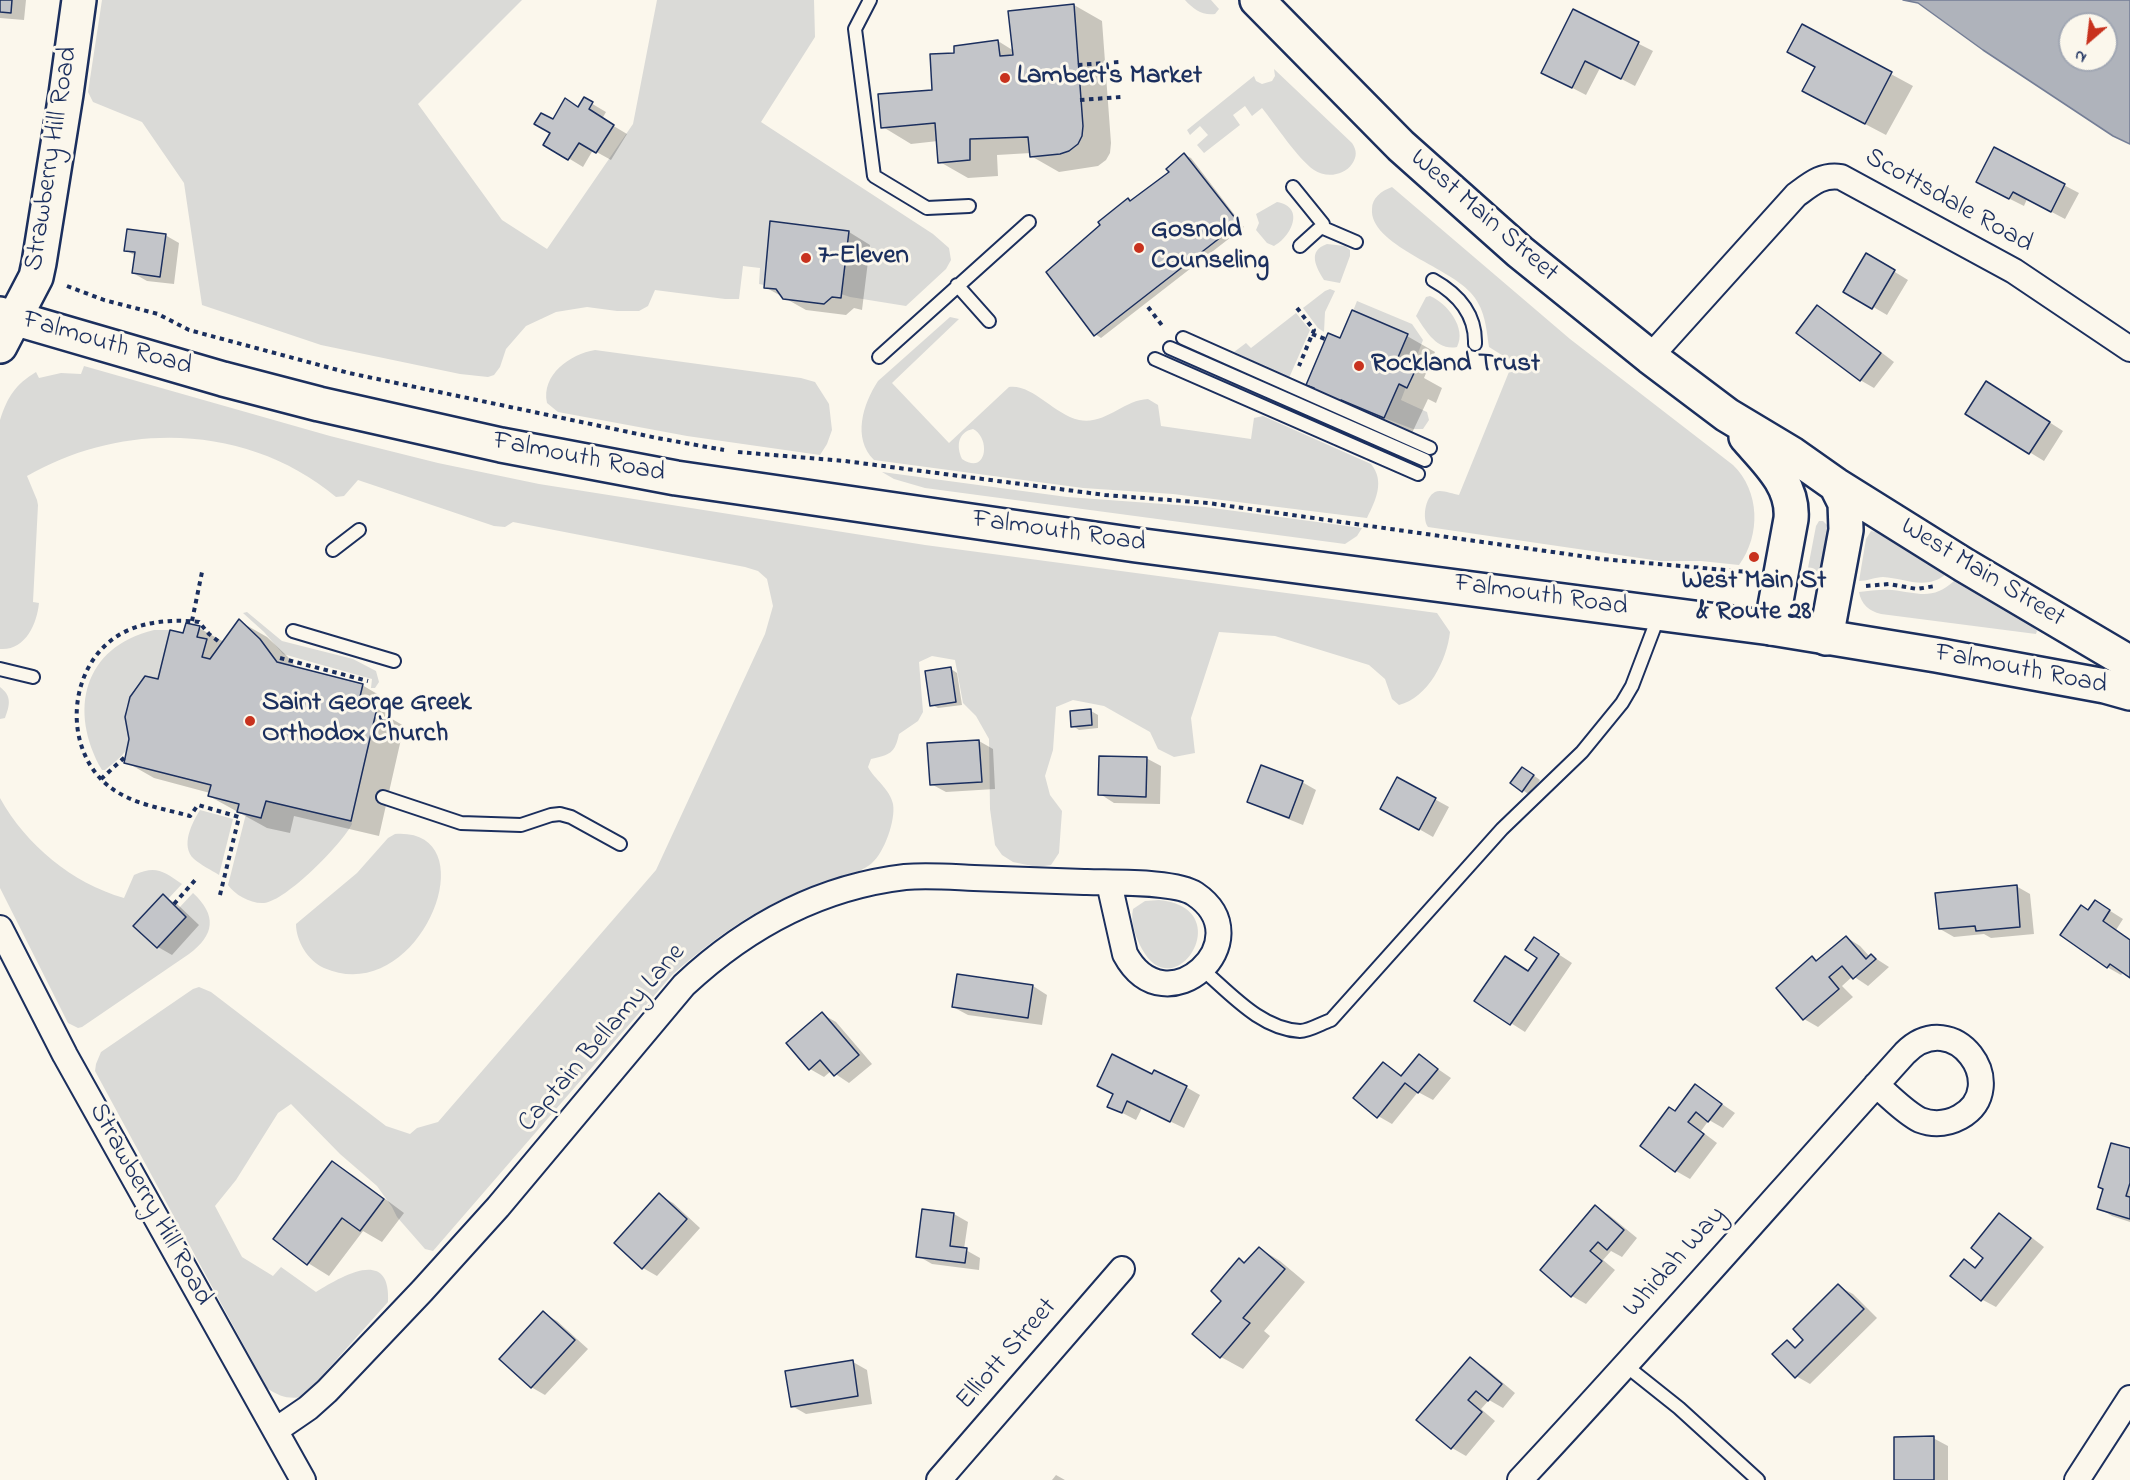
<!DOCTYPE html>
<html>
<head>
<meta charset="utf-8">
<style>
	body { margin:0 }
	#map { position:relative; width:2130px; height:1480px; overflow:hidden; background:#fbf7ec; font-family:"Indie Flower",sans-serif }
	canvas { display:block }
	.north { position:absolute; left:2058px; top:12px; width:60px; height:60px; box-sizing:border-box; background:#fbf7ec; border:2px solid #a1a7b3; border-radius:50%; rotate:208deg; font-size:16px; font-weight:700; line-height:24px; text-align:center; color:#1b2f5e }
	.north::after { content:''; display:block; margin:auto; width:21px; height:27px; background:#c8321e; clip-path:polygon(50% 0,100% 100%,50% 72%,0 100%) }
</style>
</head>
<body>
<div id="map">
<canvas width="2130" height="1480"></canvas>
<div class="north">N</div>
</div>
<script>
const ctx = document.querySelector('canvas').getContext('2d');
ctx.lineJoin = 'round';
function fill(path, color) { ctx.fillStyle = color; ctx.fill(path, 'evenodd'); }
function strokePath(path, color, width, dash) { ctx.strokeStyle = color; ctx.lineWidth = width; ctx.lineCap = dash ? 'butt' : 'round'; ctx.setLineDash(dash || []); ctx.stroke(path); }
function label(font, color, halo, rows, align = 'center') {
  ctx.font = font + ' "Indie Flower",sans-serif'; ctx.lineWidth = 6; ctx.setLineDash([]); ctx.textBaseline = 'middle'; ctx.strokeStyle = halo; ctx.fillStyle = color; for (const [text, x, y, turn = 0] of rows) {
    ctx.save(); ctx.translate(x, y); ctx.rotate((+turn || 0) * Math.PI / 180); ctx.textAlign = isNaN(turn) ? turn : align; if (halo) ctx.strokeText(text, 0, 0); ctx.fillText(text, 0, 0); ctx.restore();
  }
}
const green = new Path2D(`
	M102 0H522L418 104 502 220 547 249 633 124 657 0H814L815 37 761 122 933 234 949 248 951 260 946 269 906 306 850 297 841 294 849 231 771 221 764 285 759 284 760 268 743 266 739 299H725L655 290 648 306 639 311H617L587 307 556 312 526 326 506 349 500 367 494 375 488 377 460 374 321 345 202 305 184 183 142 122 93 102 88 92Z
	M1185 0H1211L1219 9 1215 14C1203 16 1193 9 1185 0Z
	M1274 69 1352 143C1357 151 1357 156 1352 164 1344 176 1325 178 1314 170 1298 159 1275 124 1262 108L1252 116 1245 106 1233 115 1240 125 1204 153 1197 145 1208 135 1200 126 1190 135 1187 130 1254 76 1256 81 1262 84 1272 81 1275 76Z
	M1392 187 1570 339 1733 465C1760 491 1761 535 1739 565L1701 561H1660L1428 527C1422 519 1425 497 1435 492 1441 489 1452 494 1459 495L1513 362 1489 347C1486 326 1485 308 1470 292 1448 267 1369 244 1372 209 1372 198 1381 191 1392 187Z
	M1277 202C1306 207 1291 237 1274 246L1267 243 1256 230 1259 223 1256 214Z
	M1327 244 1345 246 1350 250V256L1340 283 1324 280C1316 267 1307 251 1327 244Z
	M1330 289 1335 291 1325 312 1324 332 1318 328 1303 308 1325 291Z
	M1430 296C1447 303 1467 328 1457 347 1437 351 1426 331 1416 316L1426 297Z
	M1357 301 1412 324 1423 340 1412 369 1396 362 1353 311Z
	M1296 313 1310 330 1289 378 1234 352 1246 343 1251 348Z
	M950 317 959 319 892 383 949 443 1009 387C1033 384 1053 414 1079 420 1106 425 1123 400 1148 399L1158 405 1161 426 1251 439 1254 418 1263 416 1371 464C1385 481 1376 500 1367 518L1173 494 1083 488 874 460C852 438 863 404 878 381ZM973 429C991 438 987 476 962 459 956 446 958 432 973 429Z
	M595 350 801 378 815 382 829 404 832 430 827 444 820 455 687 436 558 412 547 403C541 375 570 354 595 350Z
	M84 366 330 436 438 463 539 484 925 545 1437 613 1450 632C1447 660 1428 698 1399 705L1392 699 1385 679 1369 665 1275 636 1219 632 1191 718 1195 753 1174 757 1158 749 1150 732 1104 706 1073 700 1056 707 1053 750 1045 776 1050 795 1062 811 1059 853 1051 865 1037 867 1013 862 1002 855 995 845 990 809 989 739 976 716 963 703 955 660 932 656 919 662 923 712 918 721 899 734C895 753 890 755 871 759L868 767C875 780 890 789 893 804 896 820 884 853 872 863 859 875 813 886 795 894 750 912 708 943 672 975L433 1251 425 1249 397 1217 392 1207 377 1186 340 1154 291 1104 278 1113 236 1180 215 1206 242 1257 273 1276 281 1267 316 1292C341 1277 391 1246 388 1302L303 1397C288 1399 280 1397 267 1388L95 1071 96 1064 101 1052 193 989 199 987 211 992 386 1126 410 1134 417 1128 438 1122 656 870 765 634 773 606 767 579 758 571 745 567 513 522 505 527 494 526 358 480 344 496 336 497C249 424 124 420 27 476L37 500 38 505 33 602 39 603C37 624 25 651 0 649V420C8 396 15 385 36 372L39 378 61 373 81 374Z
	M1399 384 1406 387 1401 400 1427 412 1429 420 1423 429H1413L1384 418Z
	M882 472 1067 497 1205 507 1362 528 1357 536 1345 544 925 488 894 479Z
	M1819 521H1823L1827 525 1820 575 1807 573 1816 526Z
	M1871 531 1876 532 1946 574C1926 591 1904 578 1883 577 1875 577 1868 581 1859 581L1866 539Z
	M1955 580 2030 623 2037 631 2036 634 1881 614C1869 611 1861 604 1859 592 1870 591 1881 589 1892 590 1919 593 1933 601 1955 580Z
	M247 612 282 641 353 659 376 671 379 682 375 688H371L372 679 283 654 264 632 243 613Z
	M154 630H170L158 679 145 676C134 687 125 702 125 718 126 728 133 741 126 750 121 758 112 764 105 770H102C68 711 83 647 154 630Z
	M0 687C12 696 10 705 5 718L0 719Z
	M0 798C26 845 72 883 124 898L134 875C156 865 163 871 182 884L168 899 157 948 186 917 178 909 193 893C217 915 215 935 189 954L82 1027 78 1028 68 1023 0 888Z
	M266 801 351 821 352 824C342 844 286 901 264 903 251 904 235 895 228 885L246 814 261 818Z
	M200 810 233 819 219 875C211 870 201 865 194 859 180 846 192 823 200 810Z
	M395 834C492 827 420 1010 324 968 308 961 296 941 296 924L357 873 388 838Z
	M1159 900C1240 908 1175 1010 1142 949 1136 938 1130 922 1133 909L1145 901Z`);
const water = new Path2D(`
	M1903 0H2130V144L2113 136 1983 50 1918 3ZM2070 24H2106V60H2070Z`);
const shadow = new Path2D(`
	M0 0H26L24 20 0 18Z
	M1074 5 1102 21 1111 143 1110 153 1106 160 1098 166 1059 172 1031 156V153L997 155 998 176 968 178 940 162 938 141 911 144 883 127 934 92 956 54 998 41 1014 51Z
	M1573 11 1653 51 1635 86 1600 68 1586 95 1557 80Z
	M1802 26 1913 86 1886 135 1825 103 1817 67Z
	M584 99 606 112 602 119 627 134 611 160 593 150 583 167 545 144 552 133 553 121 579 108Z
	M1995 149 2079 193 2065 219 2027 199 2024 206 1992 190Z
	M1185 155 1191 158 1244 227 1101 338 1095 334 1131 202 1171 172Z
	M849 232 870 245 862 310 854 308 846 315 806 310 765 287Z
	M165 235 179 243 174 284 147 281 133 273 136 256 125 250Z
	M1867 255 1908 280 1887 315 1846 291Z
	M1818 307 1832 315 1894 362 1874 388 1860 380Z
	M1407 336 1435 352 1424 378 1442 388 1436 403 1428 399 1412 433 1370 415 1358 440 1333 430 1304 413 1341 340Z
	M2001 391 2063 431 2044 461 1967 414Z
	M239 621 267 637 288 657 297 669 362 685 391 702 387 716 404 726 379 836 294 816 290 833 267 828 209 796 210 793 154 778 126 762 159 681 184 634 199 628 224 642Z
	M951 669 957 673 962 705 938 708 932 705Z
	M1091 711 1098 715V728L1079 730 1073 726Z
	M979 741 993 749 995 789 946 792 931 784Z
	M1146 758 1161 766 1160 804 1114 803 1100 794Z
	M1529 772 1540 780 1530 795 1512 783Z
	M1398 779 1449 807 1433 837 1382 808Z
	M1302 782 1316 790 1303 825 1263 809 1249 801Z
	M2016 886 2030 894 2034 934 1991 938 1984 934 1954 937 1940 929Z
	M163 896 177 904 199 925 172 955 158 947Z
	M2096 902 2123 919 2116 930 2130 940V977L2124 972 2121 975 2107 967 2089 911Z
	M1846 937 1860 946 1870 957 1872 956 1889 967 1868 986 1853 976 1842 986 1853 997 1818 1027 1804 1019 1812 958 1818 962Z
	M1535 939 1572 963 1525 1032 1476 1001 1529 972 1539 957Z
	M1033 986 1047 995 1042 1025 968 1015 953 1007Z
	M822 1014 836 1022 872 1064 849 1083 831 1071 824 1077 810 1069Z
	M1419 1056 1451 1078 1433 1100 1418 1092 1392 1124 1378 1116 1383 1064 1403 1076Z
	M1153 1076 1186 1087 1200 1095 1184 1128 1142 1108 1136 1120 1109 1106Z
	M1696 1086 1735 1113 1723 1128 1709 1120 1701 1131 1717 1143 1690 1179 1676 1171V1113Z
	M2130 1150V1222L2112 1216 2098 1208Z
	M332 1163 353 1175 404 1213 382 1242 363 1231 329 1276 308 1263Z
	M659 1195 673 1203 700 1228 657 1276 643 1268Z
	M1595 1207 1609 1215 1637 1238 1622 1257 1611 1251 1603 1260 1615 1270 1586 1304 1572 1296 1542 1270Z
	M954 1214 968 1222 964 1249 980 1258 979 1270 932 1264 918 1256Z
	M1999 1215 2013 1223 2044 1247 1996 1307 1981 1299 1965 1261 1977 1268 1985 1258Z
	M1259 1248 1280 1261 1305 1282 1264 1331 1270 1336 1243 1369 1221 1357 1195 1334 1223 1300 1245 1264Z
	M1838 1286 1853 1294 1877 1318 1810 1384 1796 1376 1787 1342 1797 1348 1806 1340Z
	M543 1313 557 1321 588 1349 545 1395 531 1387Z
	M1470 1359 1484 1367 1515 1393 1503 1408 1489 1400 1481 1409 1495 1421 1466 1456 1452 1448Z
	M853 1362 867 1370 872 1404 806 1414 792 1406Z
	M1933 1438 1948 1446V1480H1896Z
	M1056 1475 1065 1480H1052Z`);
const building = new Path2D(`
	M0 0H12L11 13 0 12Z
	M1074 4 1083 126 1082 136 1078 144 1069 151 1060 154 1030 157 1028 137 970 139V160L938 163 935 123 881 128 878 94 932 90 930 54 954 53V46L998 40 1000 56 1013 55 1008 11Z
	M1573 9 1639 42 1621 79 1585 61 1572 88 1541 73Z
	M1802 24 1892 72 1865 124 1802 91 1815 67 1787 52Z
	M584 97 593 102 589 109 614 125 596 153 579 143 568 160 543 145 550 133 534 124 541 113 553 119 565 98 578 107Z
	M1994 147 2065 184 2051 212 2013 192 2009 199 1976 182Z
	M1184 153 1239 223 1094 336 1046 272 1100 225 1098 222 1128 198 1130 201 1169 172 1166 169Z
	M770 221 849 231 841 298 832 297 824 304 783 299 776 289 764 288Z
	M127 229 166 234 160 277 132 273 135 252 124 251Z
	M1866 253 1895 270 1872 309 1843 292Z
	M1817 305 1881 353 1860 381 1796 333Z
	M1352 310 1408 334 1396 362 1415 371 1407 388 1399 384 1384 418 1341 400 1329 425 1302 414 1314 388 1306 385 1328 333 1340 338Z
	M1986 381 2050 422 2029 454 1965 414Z
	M239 619 260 639 277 662 363 684 358 705 377 708 351 821 266 801 261 818 237 812 239 804 208 796 211 785 124 763 129 739 125 717 130 697 145 676 158 679 170 630 183 633 186 623 200 626 197 637 207 639 202 657 210 659Z
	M951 667 956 702 930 706 925 671Z
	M1091 709 1092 725 1071 727 1070 711Z
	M979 740 982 782 930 785 927 743Z
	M1099 756 1147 757 1146 797 1098 795Z
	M1261 765 1303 781 1289 818 1247 802Z
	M1522 767 1534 775 1522 792 1510 783Z
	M1397 777 1436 798 1419 830 1380 809Z
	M2017 885 2020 927 1976 931 1975 926 1939 929 1935 893Z
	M163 894 186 917 157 948 133 926Z
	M2095 900 2110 910 2103 921 2130 940V978L2110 964 2107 968 2060 935 2081 905 2088 910Z
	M1846 936 1866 959 1871 954 1876 959 1853 979 1842 966 1829 977 1839 989 1803 1020 1776 988 1812 956 1816 961Z
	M1534 937 1559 954 1510 1025 1474 1001 1505 956 1528 971 1537 958 1525 950Z
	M957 974 1033 985 1028 1018 952 1007Z
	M822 1012 859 1055 834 1076 820 1060 809 1070 786 1043Z
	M1112 1054 1152 1074 1154 1070 1187 1086 1170 1122 1127 1101 1122 1113 1107 1107 1113 1094 1097 1086Z
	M1419 1054 1438 1069 1418 1093 1405 1083 1377 1118 1353 1098 1383 1062 1401 1076Z
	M1695 1084 1722 1104 1708 1122 1696 1112 1688 1122 1704 1134 1675 1172 1640 1146 1669 1107 1675 1111Z
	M2111 1143 2130 1148V1183L2126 1196 2130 1197V1219L2097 1209 2103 1189 2098 1187Z
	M332 1161 384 1199 360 1231 342 1218 307 1265 273 1239Z
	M659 1193 687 1219 642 1269 614 1243Z
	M1595 1205 1624 1230 1607 1250 1598 1242 1590 1251 1602 1261 1571 1297 1540 1270Z
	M922 1209 954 1213 950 1246 967 1248 965 1263 916 1257Z
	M1999 1213 2031 1238 1981 1301 1950 1276 1964 1259 1975 1268 1983 1258 1971 1248Z
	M1259 1247 1285 1269 1243 1318 1250 1323 1220 1358 1192 1334 1221 1301 1211 1291 1239 1258 1244 1263Z
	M1838 1284 1864 1309 1795 1378 1772 1354 1787 1340 1795 1348 1803 1340 1793 1329Z
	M543 1311 575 1340 531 1388 499 1359Z
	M1470 1357 1502 1384 1488 1401 1476 1391 1468 1400 1482 1412 1451 1449 1416 1420Z
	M853 1360 858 1396 791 1407 785 1371Z
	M1934 1436V1480H1894V1437Z`);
const path = new Path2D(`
	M1078 65 1119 62
	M1080 100 1121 97
	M67 286 104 300 158 314 189 330 349 373 657 438 724 450
	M1148 307 1164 328
	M1297 308 1314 330 1299 366
	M1312 334 1325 339
	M738 452 845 461 1105 495 1208 503 1602 559 1748 572
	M1866 586 1889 584 1917 589 1935 586
	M192 621 202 572
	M218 641 209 634 199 622C174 619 142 621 119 635 69 665 62 744 105 783 128 804 162 808 190 816L198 805 239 817 219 899
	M280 658 368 681
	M101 779 126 756
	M174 904 197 878`);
const service = new Path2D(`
	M870 0 855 29 874 176 927 208 969 206
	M1293 187 1323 224
	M1300 246 1321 227 1356 242
	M1433 280C1458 294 1476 314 1475 344
	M957 285 989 321
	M1183 338 1430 448
	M1170 348 1425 460
	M879 357 1029 222
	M1155 359 1418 474
	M333 550 359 530
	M293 631 394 661
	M0 669 33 677
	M383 797 461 823 521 825 551 815 560 814 571 817 620 844
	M1203 970C1231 994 1261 1029 1300 1031 1309 1031 1322 1023 1331 1020L1502 829 1582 752 1622 703 1632 686 1659 615
	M1625 1365 1679 1408 1758 1480`);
const minor = new Path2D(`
	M1650 357 1796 195C1811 184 1822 174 1841 177L2014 271 2130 349
	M0 928 65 1055 303 1480
	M276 1430 308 1408 327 1391 422 1291 498 1207 684 985C746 927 820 887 905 877 928 875 951 877 974 878 1011 879 1049 881 1087 882 1112 883 1176 881 1195 894 1263 940 1166 1030 1125 954L1109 883
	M939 1480 1122 1269
	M1520 1480C1651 1340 1777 1195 1905 1053 1954 1004 2013 1087 1960 1117 1947 1124 1933 1125 1920 1120 1904 1112 1890 1096 1876 1085
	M2077 1480 2130 1398`);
const secondary = new Path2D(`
	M1257 0 1401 146 1520 252 1650 357 1727 415 1792 454 1836 485 1964 565 2130 663
	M0 346 36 277 39 263 66 94 79 0
	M1746 437C1767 461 1794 485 1791 519L1771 628
	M1826 638 1846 530 1845 503 1836 485`);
const primary = new Path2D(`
	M0 314 223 379 319 404 501 445 676 478 1136 545 1771 628 1936 655 2105 686 2130 693`);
const markers = [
	[1005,78,6,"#c8321e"],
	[1139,248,6,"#c8321e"],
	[806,258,6,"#c8321e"],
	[1359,366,6,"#c8321e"],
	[1754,557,6,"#c8321e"],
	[250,721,6,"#c8321e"]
];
const poiNames = [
	["Lambert's Market",1017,78],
	["Gosnold",1151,232],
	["Counseling",1151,263],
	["7-Eleven",818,258],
	["Rockland Trust",1371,366],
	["West Main St",1754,583,"center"],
	["& Route 28",1754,614,"center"],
	["Saint George Greek",262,705],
	["Orthodox Church",262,736]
];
const streetNames = [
	["Strawberry Hill Road",53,159,-81],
	["Scottsdale Road",1948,202,29],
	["West Main Street",1483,217,41],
	["Falmouth Road",107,345,16],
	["Falmouth Road",579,459,11],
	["Falmouth Road",1059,533,8],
	["West Main Street",1982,574,31],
	["Falmouth Road",1541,597,8],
	["Falmouth Road",2021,671,11],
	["Captain Bellamy Lane",603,1039,-49],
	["Strawberry Hill Road",149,1205,61],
	["Whidah Way",1676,1263,-48],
	["Elliott Street",1008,1355,-49]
];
fill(green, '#dadad7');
fill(water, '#afb3bb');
strokePath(water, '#747e96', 1.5);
fill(shadow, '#0003');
fill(building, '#c3c5c9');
strokePath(building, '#1b2f5e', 1.5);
strokePath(service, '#1b2f5e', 16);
strokePath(minor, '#1b2f5e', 28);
strokePath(secondary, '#1b2f5e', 38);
strokePath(primary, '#1b2f5e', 38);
strokePath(path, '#1b2f5e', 4, [4.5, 4.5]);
strokePath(service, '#fbf7ec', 12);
strokePath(minor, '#fbf7ec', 24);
strokePath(secondary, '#fbf7ec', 33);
strokePath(primary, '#fbf7ec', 33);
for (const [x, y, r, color] of markers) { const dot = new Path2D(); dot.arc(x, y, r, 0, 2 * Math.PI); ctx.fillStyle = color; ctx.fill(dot); strokePath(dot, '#fbf7ec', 2); }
label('bold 27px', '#1b2f5e', '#fbf7ec', poiNames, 'left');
label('27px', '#1b2f5e', '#fbf7ec', streetNames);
</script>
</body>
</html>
